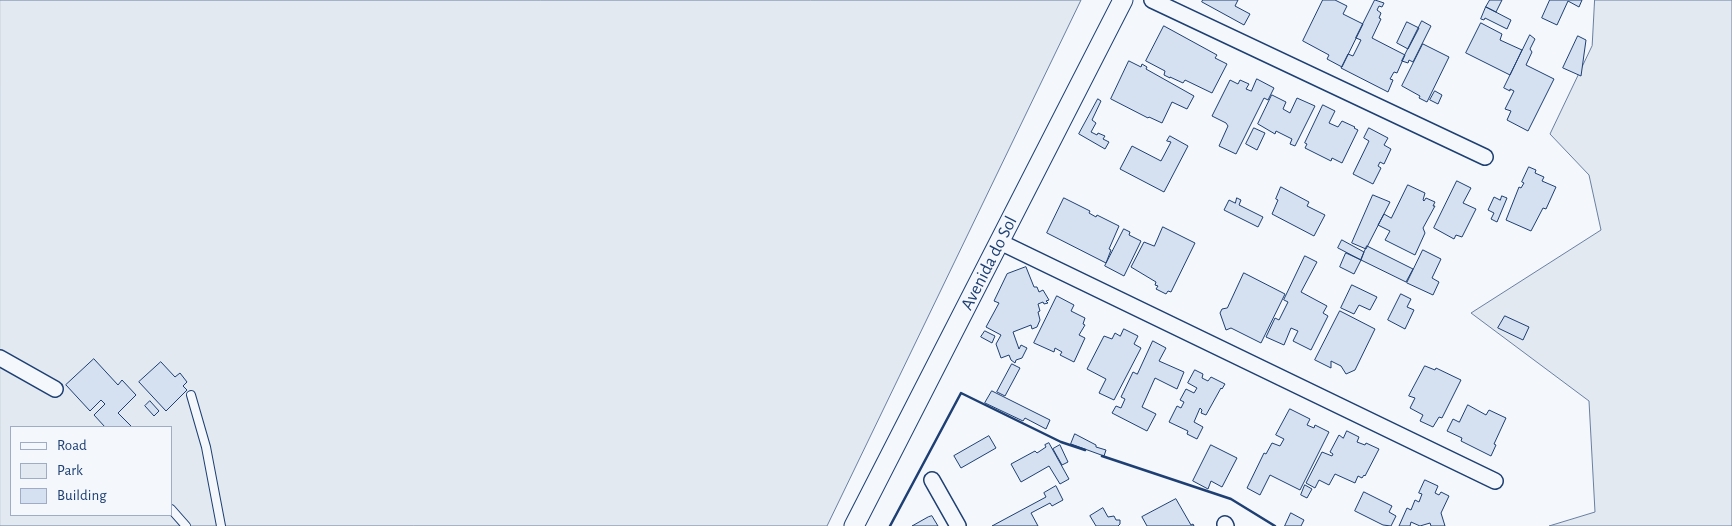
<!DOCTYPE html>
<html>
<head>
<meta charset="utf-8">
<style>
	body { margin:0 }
	#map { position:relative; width:1732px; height:526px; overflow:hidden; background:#f4f7fb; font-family:"Alegreya Sans",sans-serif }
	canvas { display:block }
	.legend { position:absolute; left:10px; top:426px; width:162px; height:90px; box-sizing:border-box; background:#f4f7fb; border:1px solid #9eadc5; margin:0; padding:6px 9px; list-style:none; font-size:15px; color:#1d3f73 }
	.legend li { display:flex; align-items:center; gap:10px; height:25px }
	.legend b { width:25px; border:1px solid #9eadc5 }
</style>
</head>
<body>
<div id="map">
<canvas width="1732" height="526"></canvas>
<ul class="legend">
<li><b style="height:6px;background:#f4f7fb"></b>Road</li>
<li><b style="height:14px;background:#e3e9f0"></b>Park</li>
<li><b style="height:14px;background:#d5e0f0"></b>Building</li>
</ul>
</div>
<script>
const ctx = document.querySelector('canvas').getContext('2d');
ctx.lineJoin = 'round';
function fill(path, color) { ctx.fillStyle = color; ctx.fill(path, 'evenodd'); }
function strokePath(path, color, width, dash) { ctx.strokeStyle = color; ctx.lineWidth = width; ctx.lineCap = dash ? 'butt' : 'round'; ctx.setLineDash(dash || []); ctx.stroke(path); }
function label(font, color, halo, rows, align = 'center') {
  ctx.font = font + ' "Alegreya Sans",sans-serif'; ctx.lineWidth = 4; ctx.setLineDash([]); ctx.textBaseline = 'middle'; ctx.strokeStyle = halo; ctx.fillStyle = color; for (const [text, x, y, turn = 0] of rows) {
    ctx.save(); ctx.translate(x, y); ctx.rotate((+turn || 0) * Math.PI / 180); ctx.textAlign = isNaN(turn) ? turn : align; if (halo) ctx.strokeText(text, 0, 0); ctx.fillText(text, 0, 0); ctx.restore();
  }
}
const green = new Path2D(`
	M0 0H1081L827 526H0ZM11 427H171V515H11Z
	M1595 0H1732V526H1549L1595 512 1589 401 1471 313 1601 230 1589 175 1550 134 1592 46Z`);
const building = new Path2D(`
	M1203 0H1238L1235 6 1250 14 1244 25 1202 2Z
	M1323 0H1335L1347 6 1343 14 1363 24 1342 67 1327 59 1329 55 1303 41Z
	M1375 0 1384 3 1382 7 1379 6 1377 10 1381 13 1379 18 1381 19 1372 38 1405 55 1397 73 1394 72 1390 79 1393 80 1388 92 1341 68 1348 54 1353 56 1361 40 1356 38Z
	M1490 0H1502L1496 12 1486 7Z
	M1550 0H1582L1579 7 1568 1 1557 25 1542 18Z
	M1486 7 1511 20 1507 29 1485 18 1484 20 1481 19Z
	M1422 21 1431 26 1413 62 1409 60 1408 63 1402 61Z
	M1407 22 1419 28 1408 49 1397 43Z
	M1481 23 1502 34 1500 40 1522 50 1510 75 1466 53Z
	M1164 26 1217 55 1215 58 1227 64 1212 93 1185 80 1183 83 1170 77V78L1164 75 1165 71 1146 61Z
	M1530 35 1535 39 1530 49 1532 52 1526 65 1554 79 1528 131 1507 120 1511 111 1505 109 1514 91 1510 89V91L1504 88Z
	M1578 36 1586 40 1581 76 1563 68Z
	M1423 44 1449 57 1427 102 1419 98 1420 96 1402 86Z
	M1129 61 1141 67 1142 64 1147 67 1146 69 1194 96 1187 109 1172 102 1162 123 1149 117 1148 118 1111 99Z
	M1257 79 1274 88 1268 100 1264 98 1236 154 1219 146 1228 126 1226 123 1212 116 1230 80 1238 84 1240 80 1249 84 1246 89 1251 91Z
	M1435 91 1442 95 1438 104 1430 100Z
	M1272 95 1286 102 1283 109 1290 113 1297 98 1315 106 1295 146 1290 144 1292 139 1276 131 1275 134 1258 124Z
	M1098 99 1101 101 1092 120 1096 123 1091 132 1097 135 1098 133 1105 136 1103 139 1109 142 1105 149 1079 134Z
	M1323 105 1335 111 1329 123 1338 127 1342 121 1355 127 1354 128 1358 130 1342 163 1332 158 1331 161 1305 148 1307 144 1305 143Z
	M1254 128 1265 133 1257 150 1246 144Z
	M1369 128 1388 138 1384 145 1391 149 1384 164 1380 162 1378 166 1381 168 1373 184 1353 174 1369 141 1364 138Z
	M1170 136 1188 146 1164 192 1120 169 1132 146 1161 161 1171 142 1167 141Z
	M1529 167 1536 170 1535 173 1544 177 1542 181 1556 187 1546 209 1543 208 1531 231 1506 220 1519 187 1521 188 1524 183 1522 182Z
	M1457 181 1471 188 1463 203 1476 209 1462 237 1456 235 1454 239 1434 228Z
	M1408 185 1425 193 1423 200 1424 201 1426 198 1435 202 1433 206H1435L1423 228 1425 233 1415 255 1385 240 1390 231 1378 225 1384 214 1391 218Z
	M1281 187 1309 202 1307 206 1325 215 1314 236 1272 214 1278 200 1276 199Z
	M1373 195 1390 202 1366 249 1352 243Z
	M1502 196 1507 198 1497 222 1491 219 1494 213 1488 210 1494 197 1500 200Z
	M1064 198 1090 211 1089 213 1096 217 1097 215 1119 226 1109 249 1111 250 1106 263 1047 233Z
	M1237 198 1241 200 1239 205 1263 217 1258 227 1224 210 1229 200 1235 203Z
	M1163 227 1195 243 1171 292 1168 291 1166 294 1156 289 1158 286 1155 285 1156 282 1131 267 1144 242 1154 246Z
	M1124 229 1130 232 1129 235 1141 241 1124 276 1105 266Z
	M1342 240 1364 252 1361 260 1338 248Z
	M1367 246 1413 269 1406 282 1361 260Z
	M1423 250 1441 259 1432 278 1439 282 1433 295 1407 283Z
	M1346 253 1361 260 1354 274 1340 267Z
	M1305 256 1317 262 1301 292 1327 306 1323 313 1328 316 1311 350 1293 341 1298 331 1291 328 1284 345 1266 337 1275 318 1279 320 1288 302 1284 300Z
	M1026 267 1034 287H1037L1039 292 1043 290 1049 300 1046 301 1048 303 1044 304 1043 302 1038 304 1040 311 1038 312 1040 320 1037 327 1032 329 1031 325 1013 332 1019 349 1021 345 1027 348 1022 358 1016 360 1015 363 1011 360 1009 355 1001 358 996 344 1001 335 986 327 999 303 994 301 1007 274Z
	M1244 273 1285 294 1261 343 1231 328 1226 330 1220 313 1222 309 1227 308Z
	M1352 285 1377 297 1370 310 1359 305 1354 314 1341 308Z
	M1401 294 1411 299 1407 307 1414 310 1405 329 1388 320Z
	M1057 296 1074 305 1071 311 1085 318 1083 324 1085 325 1079 335 1085 338 1074 362 1060 355 1062 352 1055 348 1054 352 1034 343Z
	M1340 311 1375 329 1355 370 1346 374 1341 366 1331 361V368L1315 360Z
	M1505 316 1529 327 1523 340 1498 328Z
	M1124 329 1138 336 1134 344 1141 348 1114 400 1099 393 1106 379 1087 369 1104 336 1112 339 1115 333 1120 336Z
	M985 331 995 336 992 343 981 337Z
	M1153 341 1166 348 1159 361 1184 372 1177 389 1155 378 1142 407 1156 414 1147 431 1112 413 1116 406 1121 408 1125 399 1121 397 1133 372 1137 374Z
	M94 359 118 385 122 380 136 395 118 413 131 426 130 427H105L94 415 105 404 101 400 90 411 66 385Z
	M161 362 175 377 180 373 187 382 183 386 187 390 166 411 139 382Z
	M1012 364 1020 368 1005 396 997 392Z
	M1425 366 1435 370 1436 368 1461 380 1442 418 1439 417 1433 427 1420 421 1423 415 1410 408 1415 398 1409 396Z
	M1195 370 1203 374 1202 378 1208 381 1211 377 1225 384 1222 389 1221 388 1206 415 1201 413 1202 410 1200 408 1194 422 1203 427 1197 439 1187 434 1188 431 1169 422 1177 406 1181 408 1184 402 1180 400 1186 389 1194 393 1197 388 1188 383Z
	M992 391 1050 420 1046 429 1025 418 1023 421 985 403Z
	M150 401 159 411 154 416 145 406Z
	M1468 405 1486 415 1489 410 1506 418 1494 444 1496 445 1491 456 1461 441 1462 438 1447 431 1453 419 1459 422Z
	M1290 409 1310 419 1307 425 1314 428 1315 425 1329 432 1300 490 1270 475 1260 495 1247 488 1264 453 1266 454 1272 443 1280 446 1284 439 1276 435Z
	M1347 431 1359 437 1357 442 1365 445 1366 443 1379 449 1365 476 1364 475 1362 478 1358 476 1355 483 1335 474 1329 485 1319 480 1315 488 1306 483 1322 452 1332 456 1333 454 1330 452 1339 435 1343 438Z
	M1075 434 1096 445V447L1106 450 1104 456 1071 444Z
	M989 436 996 448 961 468 954 456Z
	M1049 443 1069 479 1060 484 1049 466 1021 482 1011 464 1035 451 1037 453 1046 447 1045 445Z
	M1060 445 1068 462 1062 465 1053 449Z
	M1211 445 1237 458 1222 487 1211 481 1208 489 1193 481Z
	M1425 480 1438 486 1435 493 1439 495 1441 492 1449 496 1441 513 1445 526H1431L1430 523 1420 526 1411 522 1410 526H1399L1407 508 1411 510 1415 500 1419 502 1422 494 1419 493Z
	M1305 485 1312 489 1307 498 1301 495Z
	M1056 486 1063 500 1052 506 1050 503 1031 513 1038 526H992L1046 497 1044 493Z
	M1364 492 1392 506 1389 512 1396 516 1391 526 1383 525 1355 511Z
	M1176 499 1191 525 1193 524 1194 526H1147L1142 517Z
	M1103 508 1108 517 1114 516 1116 520H1120V524L1118 526H1096L1090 516Z
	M1291 513 1304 520 1301 526H1285Z
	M932 516 938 526H912L928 517Z`);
const service = new Path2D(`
	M191 395 206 447 221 526
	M171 509 186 526`);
const minor = new Path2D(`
	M1152 0 1485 157
	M1000 242 1495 481
	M0 358 55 389
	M932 480 958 526
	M1225 524 1226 526`);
const tertiary = new Path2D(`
	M854 526 1123 0`);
const wall = new Path2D(`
	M1102 456 1231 499 1275 526
	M890 526 961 393 1061 442 1085 450`);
const streetNames = [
	["Avenida do Sol",989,263,-63]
];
fill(green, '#e3e9f0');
strokePath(green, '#687fa3', 1);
fill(building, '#d5e0f0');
strokePath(building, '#1d3f73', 1);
strokePath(service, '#1d3f73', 10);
strokePath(minor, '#1d3f73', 18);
strokePath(tertiary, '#1d3f73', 21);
strokePath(service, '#f4f7fb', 8);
strokePath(minor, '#f4f7fb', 15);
strokePath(tertiary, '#f4f7fb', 19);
strokePath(wall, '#1d3f73', 2.5);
label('18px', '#1d3f73', '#f4f7fb', streetNames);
</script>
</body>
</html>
